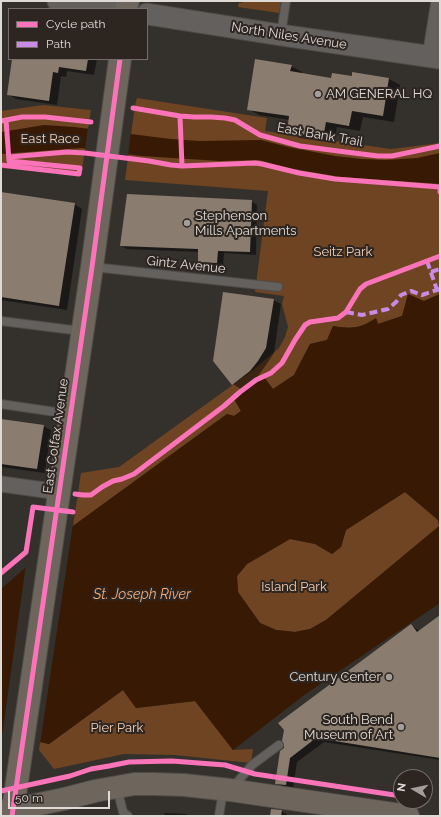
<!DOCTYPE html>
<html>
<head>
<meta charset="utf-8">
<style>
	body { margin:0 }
	#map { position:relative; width:441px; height:817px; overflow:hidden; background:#34302c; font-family:Raleway,sans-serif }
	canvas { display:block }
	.frame { position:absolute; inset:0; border:2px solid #e0dad6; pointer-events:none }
	.legend { position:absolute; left:8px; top:8px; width:140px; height:52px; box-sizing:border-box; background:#2d2520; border:1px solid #756d69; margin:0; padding:5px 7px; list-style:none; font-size:12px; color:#e0dad6 }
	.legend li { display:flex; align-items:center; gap:8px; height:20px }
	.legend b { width:20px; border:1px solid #756d69 }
	.north { position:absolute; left:393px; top:769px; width:40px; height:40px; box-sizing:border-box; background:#2d2520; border:1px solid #756d69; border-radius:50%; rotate:279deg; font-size:11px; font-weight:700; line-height:16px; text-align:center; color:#e0dad6 }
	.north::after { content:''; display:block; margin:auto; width:14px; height:18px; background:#a49e9a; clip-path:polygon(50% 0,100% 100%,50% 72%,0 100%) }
	.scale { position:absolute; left:8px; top:791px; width:102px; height:18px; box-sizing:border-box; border:2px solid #e0dad6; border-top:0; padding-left:5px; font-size:12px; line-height:14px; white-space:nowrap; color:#e0dad6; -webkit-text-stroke:3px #2d2520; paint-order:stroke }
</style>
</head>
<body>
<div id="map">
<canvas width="441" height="817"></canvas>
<div class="frame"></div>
<ul class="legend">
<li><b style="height:5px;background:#fb73b8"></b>Cycle path</li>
<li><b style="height:5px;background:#ca8be6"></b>Path</li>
</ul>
<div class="north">N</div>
<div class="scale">50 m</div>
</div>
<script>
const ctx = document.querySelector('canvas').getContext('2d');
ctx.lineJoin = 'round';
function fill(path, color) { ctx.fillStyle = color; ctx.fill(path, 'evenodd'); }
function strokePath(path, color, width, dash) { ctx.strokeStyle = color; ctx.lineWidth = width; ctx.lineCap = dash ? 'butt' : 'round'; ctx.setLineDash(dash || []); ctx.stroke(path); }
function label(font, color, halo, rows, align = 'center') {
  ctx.font = font + ' Raleway,sans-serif'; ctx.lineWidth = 4; ctx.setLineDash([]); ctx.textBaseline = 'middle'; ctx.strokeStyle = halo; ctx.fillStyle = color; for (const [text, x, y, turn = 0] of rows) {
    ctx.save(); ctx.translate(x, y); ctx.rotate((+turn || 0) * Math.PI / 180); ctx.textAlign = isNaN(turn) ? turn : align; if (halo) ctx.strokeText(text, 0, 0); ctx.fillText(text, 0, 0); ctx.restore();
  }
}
const green = new Path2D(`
	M239 1H281L279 13 238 7Z
	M137 98 267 118 265 131 391 149 440 143V294L424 301 402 316 378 324 376 318C360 329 351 329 333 326L327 340 310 344 294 375 273 389 263 377 234 399 241 411 234 416 227 414 73 526 81 473 119 467 252 371 279 348 285 337 288 327 282 304 284 296 255 292 268 191 125 180 135 105Z
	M43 105 91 110 81 176 1 168V111Z
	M405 492 438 520 440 526 326 620 310 629 295 632 276 630 260 623 238 592 237 576 247 564 290 539 315 544 332 554 341 547 346 530Z
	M123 690 136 708 195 701 233 750 253 749 251 763 175 755 124 754 54 769 39 750 40 742 49 744Z`);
const water = new Path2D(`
	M44 125 74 127 171 139 199 141 261 140 288 147 335 156 362 159 386 160 417 158 440 153V184L341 177 288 168 259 160 220 161 141 156 82 148 1 154V132Z
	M408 294 424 301 440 294V603L307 693 233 750 195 701 136 708 123 690 49 744 40 742 1 747V589L73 526 227 414 234 416 241 411 234 399 264 377 273 389 294 375 310 344 327 340 333 326C351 329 360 329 376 318L378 324 402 316ZM405 492 438 520 439 526 326 620 310 629 295 632 276 630 260 623 238 592 237 576 247 564 290 539 315 544 332 554 341 547 346 530Z`);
const pier = new Path2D(`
	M88 127 131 132 128 156 85 150Z
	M73 524 40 744 1 749V743L26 564Z`);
const shadow = new Path2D(`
	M228 1H242V3Z
	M13 59H97L94 75 67 71 66 77 61 76 57 105 16 99 8 94Z
	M291 66 302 72V74L332 79 352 78 389 79 400 85 394 122 363 117 360 131 337 127 334 143 299 138 288 131 290 120 259 115 248 109Z
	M1 193 74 204 82 209 67 310 1 300Z
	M251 201 257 205 256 255 224 253 223 266 205 265 199 262V252L127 249 121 246Z
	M273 300 281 304 274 353 266 365 258 376 241 389 233 384Z
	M1 420 43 426 51 430 45 473 1 467Z
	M440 616V760L324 742 297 762 293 789 284 788 276 783 281 751 411 626 420 631Z
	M282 811 289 816H271Z
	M165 813 186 814 189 816H164Z`);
const building = new Path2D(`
	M12 59H88L86 71 59 67 58 73 53 72 49 101 7 95Z
	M255 59 292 65 290 71 331 78 332 73 352 76V72L389 78 383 116 352 111 349 126 326 122 323 138 287 132 289 116 247 110Z
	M1 192 75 203 59 306 1 297Z
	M127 194 252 200 250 252 218 251 217 263 198 262V249L120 246Z
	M223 292 274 299 266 348 258 361 250 371 232 385 213 361Z
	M1 419 44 425 37 469 1 464Z
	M440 615V758L316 738 290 758 286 785 275 784 280 751 284 748V745L282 741 284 730 278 723 411 624 417 632Z
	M271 809 282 810 281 816H270Z`);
const lane = new Path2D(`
	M281 34 286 1
	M93 267 278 287
	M1 321 81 331
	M1 404 69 414
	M233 787 252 765 279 745
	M117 788 123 812 128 816
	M219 816 223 791`);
const street = new Path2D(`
	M430 57 439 1
	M1 484 59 492`);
const secondary = new Path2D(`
	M58 1 113 9
	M147 14 281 35 440 58`);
const primary = new Path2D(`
	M126 9 128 1
	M13 809 92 267 120 59
	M1 812 64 799 95 791 134 784H155L184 785 230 790 408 816`);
const quiet = new Path2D(`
	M427 261 437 290
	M431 272 440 269
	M346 312 362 315 388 309 396 302 401 295 411 291 422 295 440 289`);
const cycleway = new Path2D(`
	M133 108 180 116 194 117H211L225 118 235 120 260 135 300 146 338 151 378 156H392L440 146
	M180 116 182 166
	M1 121 22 117H45L91 122
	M9 157 67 152 85 153 149 161 171 165 182 166 255 163 262 164 299 173 335 179 440 187V192
	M1 165 79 174 80 168 9 161 6 120
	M75 494 83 495H91L102 487 113 481 122 479 134 474 224 406 240 392 256 380 271 373 282 363 295 340 305 325 310 322 338 318 346 312 360 289 366 284 440 256
	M1 573 26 552 33 507 73 512
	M1 791 70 776 91 769 109 766 129 762 172 761 225 765 255 774 401 796
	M12 816 92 267 120 59`);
const markers = [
	[318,94,4,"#a49e9a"],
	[187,223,4,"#a49e9a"],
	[389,677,4,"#a49e9a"],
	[401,727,4,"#a49e9a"]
];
const streetNames = [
	["North Niles Avenue",289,36,9],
	["East Bank Trail",320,135,10],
	["Gintz Avenue",186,265,6],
	["East Colfax Avenue",56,436,-82]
];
const poiNames = [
	["AM GENERAL HQ",326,94],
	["Stephenson",195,216],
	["Mills Apartments",195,231],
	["Century Center",381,677,"right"],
	["South Bend",393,720,"right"],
	["Museum of Art",393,735,"right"]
];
const parkNames = [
	["East Race",50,139],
	["Seitz Park",343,252],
	["Island Park",294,587],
	["Pier Park",117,728]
];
const waterNames = [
	["St. Joseph River",142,595]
];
fill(green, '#6f4422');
fill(water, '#381904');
fill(pier, '#34302c');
fill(shadow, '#0007');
fill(building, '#8b7c70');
strokePath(lane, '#4f4b48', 10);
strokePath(street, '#4f4b48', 17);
strokePath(secondary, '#4f4b48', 23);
strokePath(primary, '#4f4b48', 24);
strokePath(lane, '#64605e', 8);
strokePath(street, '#64605e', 15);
strokePath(secondary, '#64605e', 21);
strokePath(primary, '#6e655d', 22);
strokePath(quiet, '#ca8be6', 4, [8, 4]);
strokePath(cycleway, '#fb73b8', 5);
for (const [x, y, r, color] of markers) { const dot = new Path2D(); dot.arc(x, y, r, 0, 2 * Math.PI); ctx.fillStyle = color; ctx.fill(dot); strokePath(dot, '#2d2520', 1.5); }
label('13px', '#e0dad6', '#2d2520', streetNames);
label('13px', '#e0dad6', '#2d2520', poiNames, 'left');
label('13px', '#f4cfb5', '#2d2520', parkNames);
label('italic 14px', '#f6ad78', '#2d2520', waterNames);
</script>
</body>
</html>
